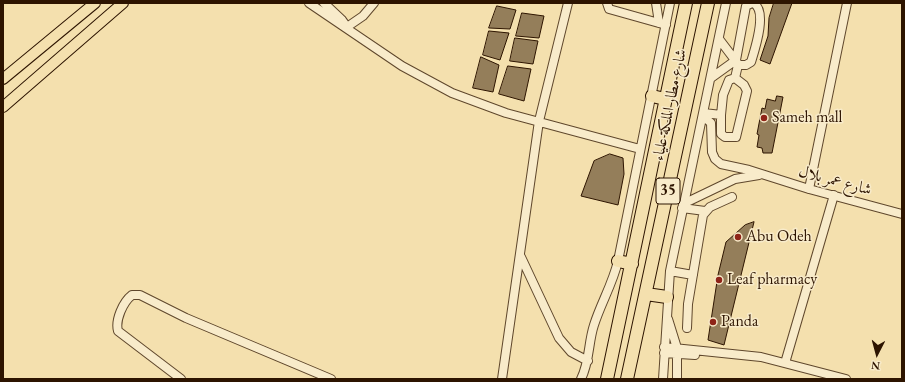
<!DOCTYPE html>
<html>
<head>
<meta charset="utf-8">
<style>
	body { margin:0 }
	#map { position:relative; width:905px; height:382px; overflow:hidden; background:#f4e0ae; font-family:"EB Garamond",serif }
	canvas { display:block }
	.frame { position:absolute; inset:0; border:4px solid #2d1400; pointer-events:none }
	.north { position:absolute; left:857px; top:334px; width:40px; height:40px; -webkit-text-stroke:3px #f8ebca; paint-order:stroke; rotate:186deg; font-size:11px; font-weight:700; line-height:16px; text-align:center; color:#2d1400 }
	.north::after { content:''; display:block; margin:auto; width:14px; height:18px; background:#2d1400; clip-path:polygon(50% 0,100% 100%,50% 72%,0 100%) }
</style>
</head>
<body>
<div id="map">
<canvas width="905" height="382"></canvas>
<div class="frame"></div>
<div class="north">N</div>
</div>
<script>
const ctx = document.querySelector('canvas').getContext('2d');
ctx.lineJoin = 'round';
function fill(path, color) { ctx.fillStyle = color; ctx.fill(path, 'evenodd'); }
function strokePath(path, color, width, dash) { ctx.strokeStyle = color; ctx.lineWidth = width; ctx.lineCap = dash ? 'butt' : 'round'; ctx.setLineDash(dash || []); ctx.stroke(path); }
function label(font, color, halo, rows, align = 'center') {
  ctx.font = font + ' "EB Garamond",Amiri,serif'; ctx.lineWidth = 3; ctx.setLineDash([]); ctx.textBaseline = 'middle'; ctx.strokeStyle = halo; ctx.fillStyle = color; for (const [text, x, y, turn = 0] of rows) {
    ctx.save(); ctx.translate(x, y); ctx.rotate((+turn || 0) * Math.PI / 180); ctx.textAlign = isNaN(turn) ? turn : align; if (halo) ctx.strokeText(text, 0, 0); ctx.fillText(text, 0, 0); ctx.restore();
  }
}
const building = new Path2D(`
	M774 3H792L770 64 760 60 768 36 769 18Z
	M497 6 516 10 510 29 489 28Z
	M522 13 544 16 539 38 516 36Z
	M489 31 509 33 500 60 483 55Z
	M515 38 538 41 533 64 510 61Z
	M481 57 499 65 493 92 473 88Z
	M508 66 531 69 524 101 499 94Z
	M777 96 783 97 772 153H763L762 148 757 147 759 135 757 134 762 108 765 109 767 99 775 101Z
	M610 154 623 158 624 174 618 205 581 196 594 161Z
	M754 222 724 345 708 340 718 275 726 242 745 225Z`);
const minor = new Path2D(`
	M309 3 402 66 452 93 506 113 640 149
	M324 3 342 20 347 27
	M607 3 609 9 666 25
	M656 3 659 23
	M347 27 363 16 374 3
	M719 39 738 64
	M736 60 746 6 752 3
	M711 78 736 60
	M704 113 721 115 723 95 729 80 735 78
	M721 115V134L725 137H736L747 91 744 85 735 78 738 65H746L751 62C755 49 768 10 753 3
	M703 116 711 123 712 152 715 159 721 164 749 170 809 189 902 214
	M809 189 847 3
	M683 204 735 179 759 175
	M682 208 705 211
	M521 257 559 338 571 352 588 361
	M670 271 693 275
	M668 319 677 348V379
	M687 328 688 304 703 215 710 207 732 197
	M664 347 761 357 846 379
	M664 353 695 355
	M785 363 834 195
	M181 379 118 331C115 320 123 302 132 295H140L186 318 331 379
	M502 379 539 121 568 3
	M581 379C590 361 588 343 594 325 601 303 613 283 618 261L670 3
	M663 379 670 271 726 3`);
const major = new Path2D(`
	M3 79 95 3
	M3 107 123 3`);
const highway = new Path2D(`
	M652 96 665 99
	M618 261 632 264
	M646 294 667 297
	M607 379 686 3
	M627 379 708 3`);
const markers = [
	[764,118,4,"#8f2418"],
	[738,237,4,"#8f2418"],
	[719,280,4,"#8f2418"],
	[713,322,4,"#8f2418"]
];
const shields = [
	[668,191,24]
];
const shieldNames = [
	["35",668,191]
];
const streetNames = [
	["شارع مطار الملكة علياء",670,105,-78],
	["شارع عمر بلال",835,181,15]
];
const poiNames = [
	["Sameh mall",772,118],
	["Abu Odeh",746,237],
	["Leaf pharmacy",727,280],
	["Panda",721,322]
];
fill(building, '#947e5a');
strokePath(building, '#2d1400', 1);
strokePath(minor, '#5f472c', 10);
strokePath(major, '#2d1400', 12);
strokePath(highway, '#2d1400', 14);
strokePath(minor, '#f8ebca', 8);
strokePath(major, '#f4e0ae', 10);
strokePath(highway, '#f4e0ae', 12);
for (const [x, y, r, color] of markers) { const dot = new Path2D(); dot.arc(x, y, r, 0, 2 * Math.PI); ctx.fillStyle = color; ctx.fill(dot); strokePath(dot, '#f8ebca', 1.5); }
for (const [x, y, w] of shields) { const box = new Path2D(); box.roundRect(x - w / 2, y - 13, w, 26, 3); ctx.fillStyle = '#f8ebca'; ctx.fill(box); strokePath(box, '#2d1400', 1); }
label('bold 15px', '#2d1400', null, shieldNames);
label('16px', '#2d1400', '#f8ebca', streetNames);
label('16px', '#2d1400', '#f8ebca', poiNames, 'left');
</script>
</body>
</html>
